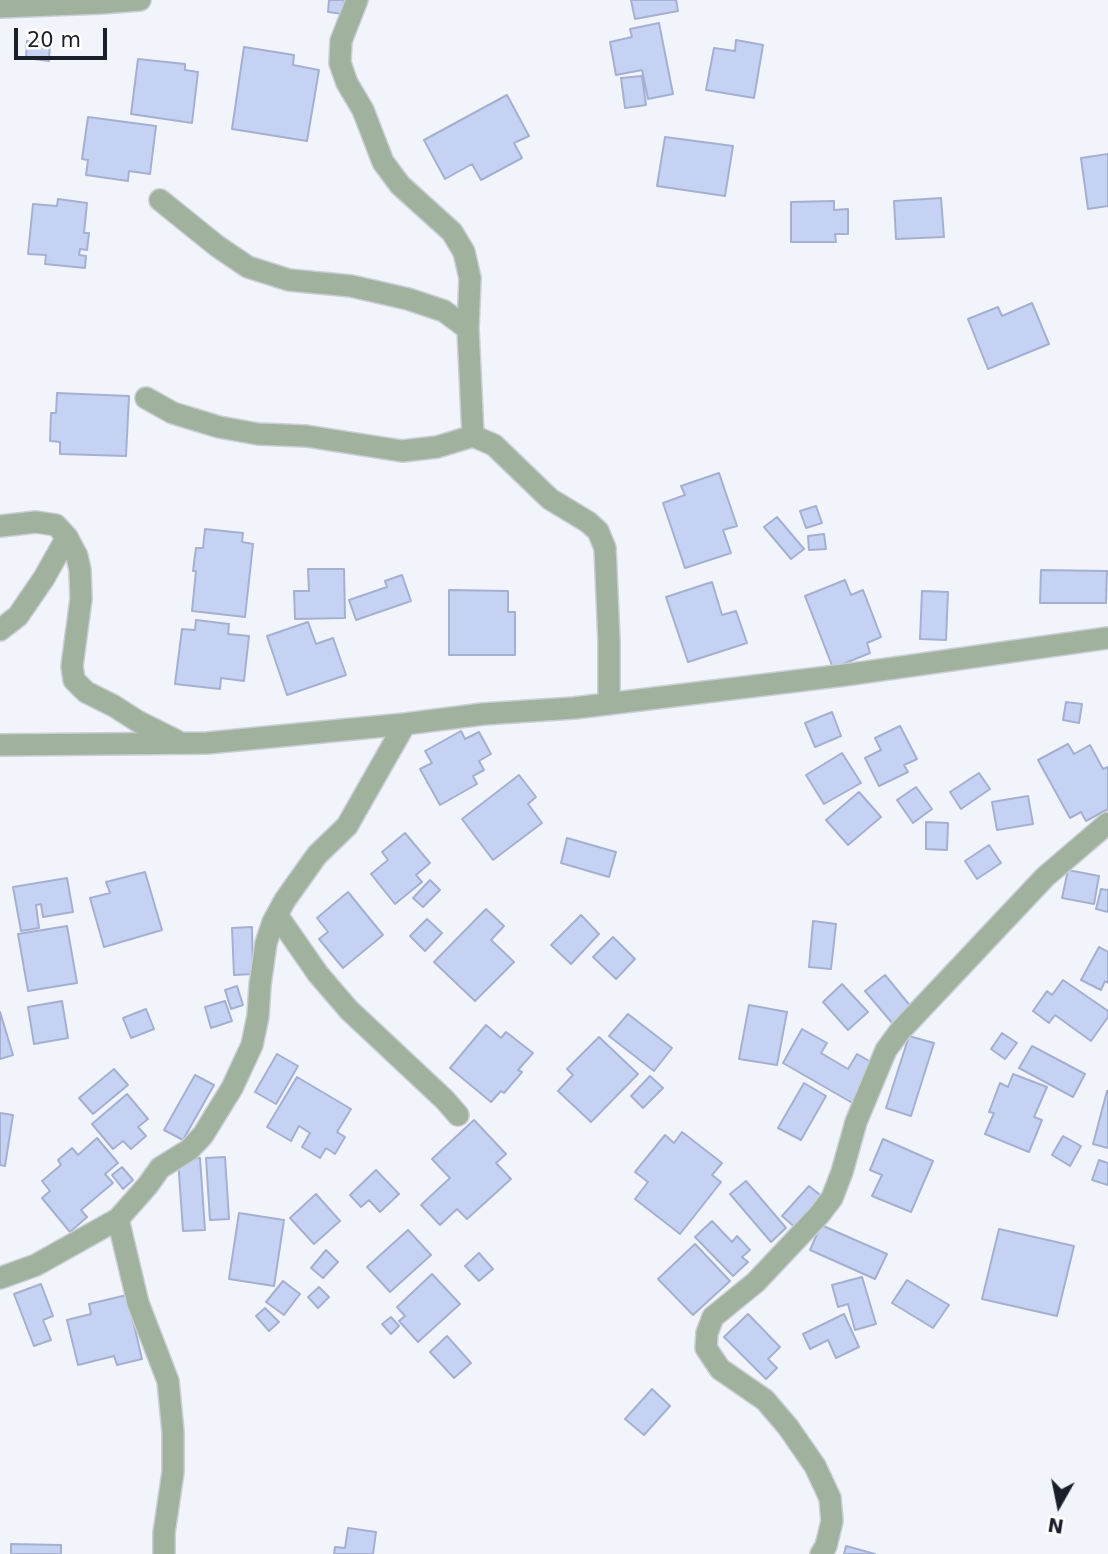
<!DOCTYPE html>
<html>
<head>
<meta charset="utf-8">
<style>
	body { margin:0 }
	#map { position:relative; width:1108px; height:1554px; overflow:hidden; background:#f1f4fb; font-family:"DejaVu Sans",sans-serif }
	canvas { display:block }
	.north { position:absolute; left:1024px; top:1470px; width:70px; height:70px; -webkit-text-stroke:5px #fff; paint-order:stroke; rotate:189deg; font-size:19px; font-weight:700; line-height:28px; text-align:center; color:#1b1f2b }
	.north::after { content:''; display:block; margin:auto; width:24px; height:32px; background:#1b1f2b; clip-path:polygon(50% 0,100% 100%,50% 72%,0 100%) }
	.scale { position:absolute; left:14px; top:28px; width:93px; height:32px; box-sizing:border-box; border:4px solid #1b1f2b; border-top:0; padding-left:9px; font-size:21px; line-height:24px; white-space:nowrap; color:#1b1f2b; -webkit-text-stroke:5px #fff; paint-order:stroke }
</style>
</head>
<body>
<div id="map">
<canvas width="1108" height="1554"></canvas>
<div class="north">N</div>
<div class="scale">20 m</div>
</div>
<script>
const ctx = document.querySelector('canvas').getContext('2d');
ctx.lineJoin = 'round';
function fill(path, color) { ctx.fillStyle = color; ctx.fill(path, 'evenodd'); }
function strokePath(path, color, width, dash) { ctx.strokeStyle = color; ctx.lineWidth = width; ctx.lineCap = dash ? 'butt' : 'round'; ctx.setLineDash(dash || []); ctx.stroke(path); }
const building = new Path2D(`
	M329 0H344L343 14 328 12Z
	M631 0H676L678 11 635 19Z
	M659 23 673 94 648 99 642 70 616 75 610 42 632 37 630 29Z
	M736 40 763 45 754 98 706 90 714 48 735 51Z
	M27 41 50 44 49 61 26 58Z
	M244 47 294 55 293 65 319 70 307 141 232 129Z
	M138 59 185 64V70L198 72 192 123 131 114Z
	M642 76 646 105 625 108 621 78Z
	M507 95 529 136 514 143 522 158 481 180 472 164 445 179 424 140Z
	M88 117 156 126 150 174 129 171 128 181 86 175 88 160 82 159Z
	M665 137 733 146 725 196 657 186Z
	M1108 154V206L1088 209 1081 158Z
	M941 198 944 237 896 239 894 201Z
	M58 199 87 203 84 233H89L87 250 80 249 79 255 86 256 85 268 45 264 46 255 28 254 33 204 57 206Z
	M834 201V210L848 209V234H835L836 242H791V202Z
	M1032 303 1049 344 988 369 968 319 998 307 1002 316Z
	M57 393 129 396 126 456 60 454V442L50 441 51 413H56Z
	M719 473 737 526 723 530 731 553 685 568 663 503 685 495 681 486Z
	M816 506 822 523 806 528 800 511Z
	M777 517 804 549 791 559 764 527Z
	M205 529 243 533 242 542 253 544 245 617 192 611 196 571H193L196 548H203Z
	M824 534 826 549 809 550 808 536Z
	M308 569H344L345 618 295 619 294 591H309Z
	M1041 570 1107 571 1106 603H1040Z
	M402 575 411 601 356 620 349 600 387 587 385 581Z
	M845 580 851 595 863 590 881 637 867 643 870 653 833 668 805 596Z
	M712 582 722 615 736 611 747 643 688 662 666 597Z
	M449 590 508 591V612H515V655H449Z
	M922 591 948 592 946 640 920 639Z
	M196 620 229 624 228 634 249 636 244 681 221 678 220 689 175 684 182 629 195 630Z
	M308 622 316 644 333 638 346 675 287 695 267 636Z
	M1066 702 1082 704 1079 723 1063 720Z
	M832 712 841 736 815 747 805 723Z
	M900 726 917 759 904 765 908 772 879 786 865 758 881 750 875 738Z
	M461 731 465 739 479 732 491 754 479 761 484 770 473 776 477 784 440 805 420 769 432 763 425 751Z
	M1068 744 1074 754 1090 745 1103 769 1108 767V809L1086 821 1081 812 1070 818 1038 760Z
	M842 753 861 783 824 804 806 775Z
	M979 773 990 789 961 809 950 792Z
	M519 775 536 797 528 804 542 823 493 860 462 819Z
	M916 787 932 809 913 823 897 800Z
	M859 792 881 817 848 845 826 820Z
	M1028 796 1033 824 997 830 992 802Z
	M926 822 948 823 947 850 926 849Z
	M405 833 430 863 416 875 422 882 395 904 371 874 388 860 382 852Z
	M567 838 616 852 609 877 561 863Z
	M989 845 1001 863 977 879 965 861Z
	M1068 870 1099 876 1094 904 1062 898Z
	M145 872 162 930 104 947 90 898 110 893 106 882Z
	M67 878 73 912 43 917 41 904 36 905 39 928 21 931 13 887Z
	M430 880 440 890 423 907 413 898Z
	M1101 889 1108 890V912L1096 909Z
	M348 892 383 935 343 968 319 939 328 932 317 918Z
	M486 909 504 926 491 940 514 962 475 1001 434 962Z
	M581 915 599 934 571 964 551 945Z
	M427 919 442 933 425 951 410 936Z
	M813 921 836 924 831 969 809 967Z
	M67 926 77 983 28 991 18 934Z
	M252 927 253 974 234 975 232 928Z
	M613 937 635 959 616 979 593 957Z
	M1099 947 1108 952V983L1105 981 1101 990 1081 980Z
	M885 975 912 1008 893 1024 865 991Z
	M1063 980 1108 1011V1017L1091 1041 1055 1015 1049 1023 1033 1011 1047 991 1052 995Z
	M842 984 868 1012 848 1030 823 1002Z
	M237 986 243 1005 231 1009 225 990Z
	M62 1001 68 1038 34 1044 28 1007Z
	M225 1001 232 1021 211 1028 205 1007Z
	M749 1005 787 1012 777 1065 739 1059Z
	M146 1009 154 1029 131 1038 123 1018Z
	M0 1012 13 1055 0 1059Z
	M628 1014 672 1048 654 1071 609 1036Z
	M486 1025 501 1038 506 1032 533 1053 518 1070 522 1072 504 1093 501 1091 491 1102 450 1068Z
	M802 1029 827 1043 821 1053 848 1069 857 1054 878 1066 856 1105 783 1063Z
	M1002 1033 1017 1043 1005 1059 991 1049Z
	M909 1036 934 1043 911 1116 886 1108Z
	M599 1037 638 1074 591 1122 558 1091 573 1075 567 1069Z
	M1032 1046 1085 1074 1073 1097 1019 1068Z
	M277 1054 298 1066 276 1104 255 1092Z
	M114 1069 128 1085 93 1114 79 1098Z
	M1013 1074 1047 1087 1034 1117 1042 1120 1029 1152 985 1134 994 1113 989 1112 1000 1083 1008 1087Z
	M195 1075 214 1085 183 1140 164 1130Z
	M650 1076 663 1088 643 1108 631 1096Z
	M297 1077 351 1109 337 1132 345 1137 335 1154 326 1148 320 1158 302 1147 310 1133 299 1126 291 1141 267 1127Z
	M804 1083 826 1096 801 1140 778 1128Z
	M1107 1091H1108V1148L1093 1144Z
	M127 1094 148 1119 138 1127 146 1136 131 1149 123 1141 113 1149 92 1124Z
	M0 1113 13 1115 5 1166 0 1165Z
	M474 1120 506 1154 496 1163 511 1179 467 1219 457 1209 440 1225 421 1205 450 1178 432 1159Z
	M682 1132 722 1163 712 1175 721 1182 680 1234 635 1199 648 1182 635 1172 665 1135 674 1143Z
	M1063 1136 1081 1146 1070 1166 1052 1155Z
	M97 1138 118 1163 105 1174 113 1183 81 1210 87 1217 70 1232 42 1198 50 1191 42 1181 61 1165 58 1160 72 1148 78 1155Z
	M883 1139 933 1161 911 1212 872 1196 882 1175 870 1170Z
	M225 1157 229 1219 210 1220 206 1158Z
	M200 1158 205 1230 183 1231 178 1159Z
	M1099 1160 1108 1163V1185L1092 1180Z
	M122 1167 133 1180 123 1189 112 1175Z
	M376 1170 399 1194 380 1212 369 1200 361 1207 350 1195Z
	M746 1181 786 1228 771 1242 730 1194Z
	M809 1186 824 1198 797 1229 782 1216Z
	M316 1194 340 1221 314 1244 290 1218Z
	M239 1213 284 1220 274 1286 229 1279Z
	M712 1221 732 1242 737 1236 750 1250 742 1257 748 1262 733 1276 695 1237Z
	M821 1225 887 1254 875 1279 810 1250Z
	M999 1229 1074 1246 1057 1316 982 1299Z
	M408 1230 431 1255 390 1292 367 1267Z
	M695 1244 730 1281 693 1315 658 1279Z
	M326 1250 338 1262 323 1278 311 1268Z
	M479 1253 493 1269 479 1281 465 1266Z
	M432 1274 460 1304 418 1342 399 1321 405 1316 397 1307Z
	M862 1277 876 1324 855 1330 848 1304 838 1307 832 1285Z
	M907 1280 949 1305 933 1328 892 1303Z
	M283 1281 300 1294 284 1315 266 1302Z
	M41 1284 53 1316 43 1320 51 1340 34 1346 14 1294Z
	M319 1287 329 1297 318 1308 308 1297Z
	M127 1295 142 1359 117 1365 114 1356 78 1365 67 1320 91 1314 89 1304Z
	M265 1308 279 1322 269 1331 256 1316Z
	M748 1314 780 1347 768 1359 777 1368 766 1379 724 1337Z
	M844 1314 859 1347 836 1358 828 1340 810 1349 803 1334Z
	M391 1317 399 1326 391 1334 382 1324Z
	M447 1336 471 1363 454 1378 430 1352Z
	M652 1389 670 1406 644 1435 625 1419Z
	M348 1528 376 1532 373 1554H334L335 1547 345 1548Z
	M11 1544 61 1545V1554H11Z
	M846 1546 875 1554H844Z`);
const minor = new Path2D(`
	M357 0 341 41 340 63 347 83 363 110 383 162 400 185 452 232 464 252 470 278 468 329 473 436
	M0 7 101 3 140 0
	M160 200 217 246 248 267 289 280 351 286 408 299 444 311 468 329
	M146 398 173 413 219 427 258 434 306 436 402 451 437 447 473 436 494 445 550 499 588 522 598 531 605 548 609 641V704
	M0 526 36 522 56 525 67 537 77 556 80 570 81 599 72 666 74 680 86 692 114 706 139 722 177 741
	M0 630 18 616 44 578 67 537
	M0 745 207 743 405 724 483 714 574 708 845 675 1108 638
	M277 915 318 974 349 1010 445 1100 458 1115
	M118 1219 138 1303 168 1381 173 1432V1472L164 1533V1554
	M0 1278 36 1265 118 1219 148 1185 160 1168 189 1150 203 1135 232 1088 252 1045 258 1016 260 985 266 943 273 922 285 900 317 855 347 826 405 724
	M821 1554 826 1546 832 1521 830 1498 815 1466 788 1427 765 1400 720 1369 706 1348 707 1333 713 1317 756 1282 819 1215 832 1198 842 1172 856 1122 886 1050 900 1031 1045 877 1108 823`);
fill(building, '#c6d2f4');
strokePath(building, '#a5b0d1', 2);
strokePath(minor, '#caced6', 24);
strokePath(minor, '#a0b19e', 21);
</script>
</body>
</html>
